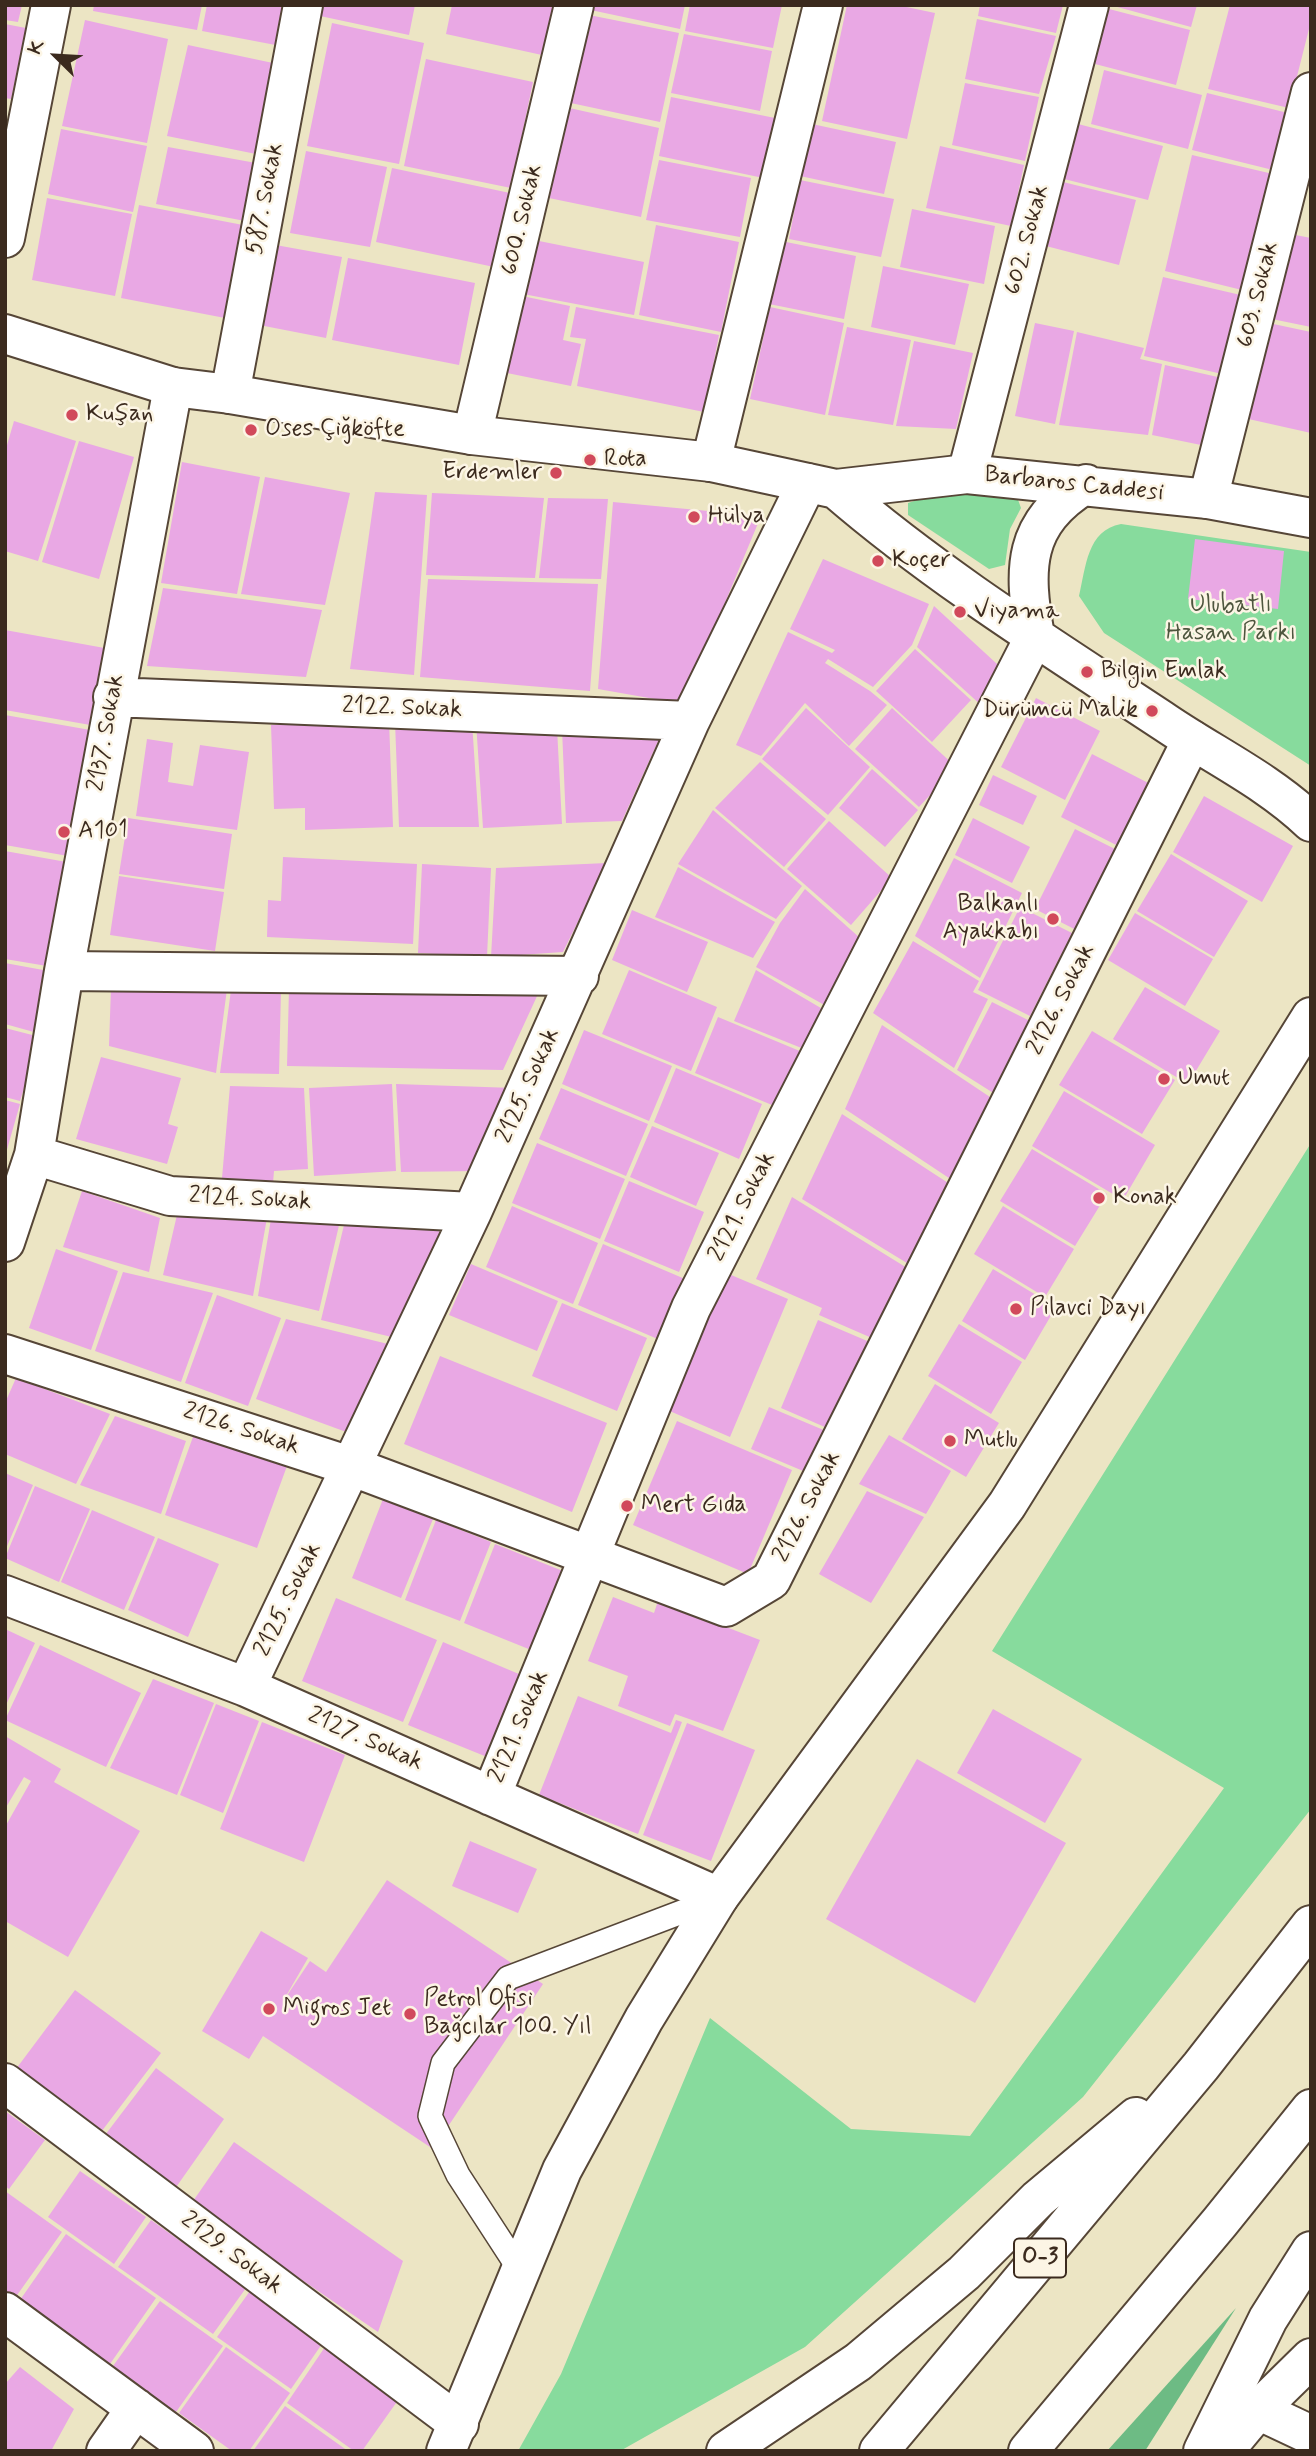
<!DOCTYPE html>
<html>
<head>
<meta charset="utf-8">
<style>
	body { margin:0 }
	#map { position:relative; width:1316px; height:2456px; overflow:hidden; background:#ece5c4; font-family:Mynerve,sans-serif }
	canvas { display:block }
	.frame { position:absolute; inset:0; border:7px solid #3b2a1e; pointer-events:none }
	.north { position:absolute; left:21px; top:21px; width:70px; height:70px; -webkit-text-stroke:5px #fcf5e5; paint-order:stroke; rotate:294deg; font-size:19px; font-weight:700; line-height:28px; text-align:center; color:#3b2a1e }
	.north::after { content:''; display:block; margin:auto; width:24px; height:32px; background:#3b2a1e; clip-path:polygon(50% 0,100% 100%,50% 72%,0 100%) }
</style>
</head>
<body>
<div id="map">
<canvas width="1316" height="2456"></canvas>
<div class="frame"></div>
<div class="north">K</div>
</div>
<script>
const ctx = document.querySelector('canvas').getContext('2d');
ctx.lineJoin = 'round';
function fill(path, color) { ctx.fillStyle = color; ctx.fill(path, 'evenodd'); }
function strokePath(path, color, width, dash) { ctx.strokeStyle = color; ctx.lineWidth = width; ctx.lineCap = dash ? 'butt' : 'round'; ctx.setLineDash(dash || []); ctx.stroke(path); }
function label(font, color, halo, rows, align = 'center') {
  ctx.font = font + ' Mynerve,sans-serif'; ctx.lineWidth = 5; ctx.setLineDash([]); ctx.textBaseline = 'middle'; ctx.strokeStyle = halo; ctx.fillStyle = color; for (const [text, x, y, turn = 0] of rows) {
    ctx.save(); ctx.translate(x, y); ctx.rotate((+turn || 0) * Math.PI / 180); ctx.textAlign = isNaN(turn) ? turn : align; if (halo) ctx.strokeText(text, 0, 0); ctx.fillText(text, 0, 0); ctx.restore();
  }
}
const green = new Path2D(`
	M942 492 1017 497 1021 508 1010 529 1005 565 989 569 908 515V503Z
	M1121 524 1311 552V766L1104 633 1079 596C1086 567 1087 530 1121 524Z
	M1311 1143V1809L1083 2097 805 2347 620 2451H518L561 2374 710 2018 851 2129 970 2136 1224 1788 992 1651Z`);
const forest = new Path2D(`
	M1236 2308 1145 2451H1107Z`);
const building = new Path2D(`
	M5 5H22L18 22 5 20Z
	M94 5H202L197 30 93 11Z
	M207 5H293L286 47 202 31Z
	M322 5H415L409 35 320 16Z
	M452 5H553L542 55 446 34Z
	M586 5H685L680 29 586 9Z
	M690 5H782L773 48 685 31Z
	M847 5H897L935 13 907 139 822 121Z
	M980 5H1063L1056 33 978 16Z
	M1110 5H1197L1191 27Z
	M1230 5H1311V21L1289 108 1208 89Z
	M1109 9 1190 30 1176 85 1095 64Z
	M584 14 679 33 660 122 566 102Z
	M977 19 1056 36 1039 94 965 79Z
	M85 20 168 39 147 143 62 126Z
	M332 23 424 43 399 164 307 146Z
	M5 24 26 28 11 99 5 98Z
	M684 34 772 51 760 111 671 93Z
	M188 45 273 63 256 154 167 136Z
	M426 59 533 82 511 188 404 166Z
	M1104 70 1202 95 1188 149 1091 124Z
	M965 83 1039 97 1025 161 952 145Z
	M1207 93 1288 113 1273 170 1192 150Z
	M671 97 780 119 768 179 659 156Z
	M565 107 659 128 641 217 544 197Z
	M812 124 896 142 884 194 800 176Z
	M1078 124 1163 146 1148 200 1064 179Z
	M61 129 147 146 133 212 48 194Z
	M940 146 1024 165 1011 226 926 208Z
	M168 147 256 163 245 221 156 204Z
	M306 151 387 167 370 247 290 233Z
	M1192 155 1273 174 1246 291 1165 271Z
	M659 160 751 178 740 237 646 220Z
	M392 168 510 193 494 267 376 242Z
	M800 180 894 199 881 257 789 239Z
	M1063 182 1136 200 1119 265 1046 246Z
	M47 198 132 214 115 296 32 280Z
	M139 205 243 225 225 318 121 298Z
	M912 209 995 226 984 284 900 267Z
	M656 225 739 242 721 332 639 315Z
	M1285 233 1311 238V327L1267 318Z
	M771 239 856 256 844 319 759 302Z
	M534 240 644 262 634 315 523 294Z
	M270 244 342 257 326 338 254 324Z
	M348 258 475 283 459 365 332 340Z
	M883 266 969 284 955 345 871 327Z
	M1163 277 1245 296 1222 374 1144 356Z
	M522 296 570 306 563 340 581 344 571 386 507 373Z
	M576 307 719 335 704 412 577 386 586 339 570 337Z
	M770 307 844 323 825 415 750 399Z
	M1264 322 1311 332V433L1244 418Z
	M1035 323 1074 331 1055 424 1015 416Z
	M847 327 911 340 893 425 828 415Z
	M1077 332 1144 348 1140 359 1162 364 1148 435 1059 425Z
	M914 341 973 353 956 429 896 426Z
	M1165 365 1222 378 1206 446 1152 435Z
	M14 421 76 441 38 561 5 551V452Z
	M79 441 134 457 99 579 42 562Z
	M182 462 260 477 237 594 161 583Z
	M265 477 350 493 325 605 241 594Z
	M375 492 427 495 414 675 350 669Z
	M432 493 544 498 535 578 426 575Z
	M548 498 608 499 601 579 539 578Z
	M613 502 761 516 683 704 598 689Z
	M1195 539 1284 551 1278 609 1188 599Z
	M823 559 929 604 912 645 873 687 828 659 825 663 870 691 887 705 849 746 805 703 761 756 736 745 788 632 832 653 835 650 790 629Z
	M428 579 598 584 590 691 420 677Z
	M163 588 322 610 306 677 147 666Z
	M934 606 1009 675 982 706 917 647Z
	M5 630 110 649 96 726 5 710Z
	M915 649 971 700 932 742 876 691Z
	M1036 698 1100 731 1065 800 1001 767Z
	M806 708 870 767 828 815 762 759Z
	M892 708 956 767 919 807 855 749Z
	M5 715 96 731 74 857 5 845Z
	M389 721 393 827 305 830V808L274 809 271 725Z
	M395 722H472L479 827H399Z
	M476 722 557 728 562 824 483 828Z
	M562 729 660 737 622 821 566 823Z
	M147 739 173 743 168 782 193 786 200 745 249 752 237 830 136 816Z
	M1092 754 1158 788 1126 850 1061 817Z
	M760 762 826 819 784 867 715 808Z
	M872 769 918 810 885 847 839 808Z
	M993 775 1037 796 1023 825 979 805Z
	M1204 796 1293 846 1262 902 1173 852Z
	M713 810 802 886 776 919 678 864Z
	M128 818 232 834 224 889 119 874Z
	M973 818 1030 847 1012 883 955 855Z
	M829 821 892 878 851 925 787 869Z
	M1075 829 1125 854 1084 934 1035 909Z
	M5 851 72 863 53 967 5 959Z
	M1171 854 1248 901 1214 957 1137 911Z
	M283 857 417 864 413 944 267 937 268 900 281 901Z
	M954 858 1022 893 980 978 915 936Z
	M607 863 563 952 491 957 496 868Z
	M422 864 491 868 487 957 418 953Z
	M678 867 775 922 753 958 655 917Z
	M119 876 224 892 215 951 110 935Z
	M805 889 860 938 828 1007 756 967 780 923Z
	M1020 907 1072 933 1030 1016 978 990Z
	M632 910 708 942 687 992 612 960Z
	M1135 913 1213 959 1185 1006 1108 960Z
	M913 941 979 981 973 992 988 999 954 1068 873 1013Z
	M5 963 54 972 41 1034 5 1024Z
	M629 970 717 1007 691 1071 602 1034Z
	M756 970 826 1011 809 1051 734 1021Z
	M111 987 227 989 216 1073 109 1046Z
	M1145 987 1220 1031 1188 1084 1113 1039Z
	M289 989 538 994 503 1070 287 1066Z
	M231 990H281L279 1074 220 1073Z
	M992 1002 1044 1028 1006 1101 957 1070Z
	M718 1017 807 1054 784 1110 695 1073Z
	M882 1025 1002 1105 961 1186 845 1109Z
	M5 1028 40 1037 20 1101 5 1097Z
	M584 1030 672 1066 649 1121 562 1084Z
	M1092 1031 1175 1080 1142 1134 1059 1085Z
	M101 1057 181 1078 168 1124 178 1127 167 1164 76 1139Z
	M676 1068 762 1104 739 1159 654 1122Z
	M392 1084 396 1171 314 1176 309 1088Z
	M396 1084 514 1088 478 1171 401 1172Z
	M230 1086 304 1088 308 1169 274 1171 273 1183 222 1178Z
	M561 1088 648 1124 626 1176 539 1139Z
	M1064 1091 1155 1145 1123 1200 1032 1146Z
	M5 1100 20 1104 6 1153H5Z
	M842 1114 959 1190 920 1271 802 1199Z
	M652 1126 719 1153 696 1206 630 1177Z
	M537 1143 625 1179 600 1239 512 1203Z
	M1032 1149 1107 1194 1075 1246 1000 1201Z
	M629 1181 704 1212 679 1272 604 1241Z
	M82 1191 160 1218 149 1272 63 1247Z
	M792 1197 912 1271 881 1342 819 1315 822 1308 756 1279Z
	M512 1206 598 1243 573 1304 486 1267Z
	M1003 1206 1074 1249 1045 1297 974 1254Z
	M177 1215 267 1218 253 1296 163 1275Z
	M271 1219 340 1221 319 1311 258 1296Z
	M345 1221 442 1225 400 1339 321 1320Z
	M603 1244 685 1279 660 1340 578 1305Z
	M56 1249 118 1271 91 1350 29 1328Z
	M471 1264 558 1301 537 1351 449 1315Z
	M993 1269 1056 1307 1025 1360 962 1321Z
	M123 1272 213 1293 181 1382 95 1351Z
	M724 1272 788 1299 730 1437 665 1409Z
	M217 1295 281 1318 248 1406 185 1383Z
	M562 1303 647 1338 617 1411 532 1376Z
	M286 1319 388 1344 349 1433 256 1399Z
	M818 1320 872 1343 834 1431 781 1408Z
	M959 1324 1022 1362 991 1414 928 1376Z
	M440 1356 607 1423 572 1512 404 1444Z
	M16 1378 110 1414 76 1484 5 1454V1403Z
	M935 1384 999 1423 966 1477 902 1439Z
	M769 1407 833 1434 815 1476 751 1449Z
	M115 1416 186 1441 161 1514 80 1485Z
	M677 1421 792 1470 748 1574 633 1525Z
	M194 1434 287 1466 257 1548 165 1515Z
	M889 1435 951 1471 926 1514 859 1484Z
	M5 1473 33 1485 5 1551Z
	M35 1486 90 1509 59 1582 5 1558Z
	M867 1491 924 1517 871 1603 819 1574Z
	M383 1499 433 1519 401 1598 352 1578Z
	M92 1510 155 1537 124 1610 61 1582Z
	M436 1520 491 1542 460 1621 405 1600Z
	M158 1538 219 1564 188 1637 128 1610Z
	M495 1544 573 1575 541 1654 464 1623Z
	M613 1597 654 1613 658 1601 760 1640 723 1731 675 1714 670 1726 618 1706 628 1676 588 1661Z
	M336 1598 437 1640 403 1722 302 1681Z
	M5 1629 35 1643 5 1707Z
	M443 1642 526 1677 492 1759 408 1725Z
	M40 1645 141 1693 106 1767 5 1720Z
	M153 1679 214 1703 177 1795 110 1768Z
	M578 1696 671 1733 676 1720 682 1722 638 1834 539 1795Z
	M216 1704 259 1721 223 1813 180 1795Z
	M993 1709 1082 1759 1045 1823 957 1773Z
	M262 1722 345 1755 304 1862 220 1829Z
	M687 1723 755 1750 711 1861 643 1835Z
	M5 1736 61 1769 54 1782 140 1831 68 1957 5 1921V1827L31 1781 24 1777 5 1809Z
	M917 1759 1066 1843 975 2003 826 1919Z
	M470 1841 537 1869 518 1913 452 1886Z
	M387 1880 543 1984 433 2149 263 2036 249 2059 202 2031 261 1931 308 1958 282 2003 310 1961 326 1972Z
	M75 1990 161 2053 95 2140 10 2077Z
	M156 2068 224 2119 172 2193 99 2143Z
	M5 2111 45 2140 9 2189 5 2186Z
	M234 2142 403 2261 378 2332 191 2204Z
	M80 2171 146 2217 114 2264 48 2217Z
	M5 2191 62 2232 15 2298 5 2291Z
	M151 2220 246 2288 213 2334 118 2267Z
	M66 2234 156 2298 110 2364 20 2300Z
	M250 2291 324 2341 291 2389 217 2337Z
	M160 2301 223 2346 176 2412 113 2366Z
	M327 2344 401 2396 362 2451H354L287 2403Z
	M226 2347 290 2393 249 2451H232L179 2413Z
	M20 2367 74 2409 51 2451H5V2384Z
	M285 2406 348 2451H253Z`);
const service = new Path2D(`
	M521 2272 458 2175 430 2116 443 2063 508 1978 716 1899`);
const minor = new Path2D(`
	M5 238 51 5
	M230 394 303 5
	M472 435 574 5
	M711 462 823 5
	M967 474 1089 5
	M1208 499 1311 92
	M113 697 690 721
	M64 971 579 976
	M34 1155 170 1196 472 1212
	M5 1242 34 1155 64 971 173 387
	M5 1354 353 1467 726 1607 771 1580 1192 740
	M5 1595 246 1687 719 1897
	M246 1687 472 1212 690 721 807 483
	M491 1796 691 1308 1035 636
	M5 2083 459 2424
	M5 2312 194 2451
	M1258 2410 1311 2435
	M106 2451 136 2408`);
const secondary = new Path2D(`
	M5 334 173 387 230 394 472 435 711 462 836 489 967 474 1208 499 1311 518
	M836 489C938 577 1054 649 1166 723 1215 756 1268 781 1311 822
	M1035 636C1023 569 1022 523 1086 484`);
const primary = new Path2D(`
	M446 2451 562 2170 644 2019 719 1897 1007 1505 1311 1017
	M1224 2451 1258 2410 1311 2358`);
const trunk = new Path2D(`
	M726 2451 858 2362 964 2273 1038 2199 1136 2117
	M879 2451 1201 2066 1311 1925
	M1028 2451 1220 2222 1311 2109
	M1203 2451 1268 2319 1311 2251`);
const markers = [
	[72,415,7,"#d1495b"],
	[251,430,7,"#d1495b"],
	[590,460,7,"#d1495b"],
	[556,473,7,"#d1495b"],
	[694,517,7,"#d1495b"],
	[878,561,7,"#d1495b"],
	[960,612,7,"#d1495b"],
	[1087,672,7,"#d1495b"],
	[1152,711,7,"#d1495b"],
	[64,832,7,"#d1495b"],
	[1053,919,7,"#d1495b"],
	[1164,1079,7,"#d1495b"],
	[1099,1198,7,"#d1495b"],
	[1016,1309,7,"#d1495b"],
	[950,1441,7,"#d1495b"],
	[627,1506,7,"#d1495b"],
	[269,2009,7,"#d1495b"],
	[410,2014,7,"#d1495b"]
];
const shields = [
	[1040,2258,52]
];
const shieldNames = [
	["O-3",1040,2258]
];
const streetNames = [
	["587. Sokak",266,199,-79],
	["600. Sokak",523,220,-77],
	["602. Sokak",1028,240,-75],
	["603. Sokak",1259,295,-76],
	["Barbaros Caddesi",1074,485,6],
	["2122. Sokak",402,709,2],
	["2137. Sokak",107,733,-80],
	["2126. Sokak",1062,1000,-63],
	["2125. Sokak",529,1086,-66],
	["2124. Sokak",250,1200,3],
	["2121. Sokak",743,1207,-63],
	["2126. Sokak",241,1430,18],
	["2126. Sokak",808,1507,-63],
	["2125. Sokak",289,1600,-64],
	["2121. Sokak",520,1727,-67],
	["2127. Sokak",365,1740,24],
	["2129. Sokak",231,2254,37]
];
const poiNames = [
	["Kuşan",86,415],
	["Oses Çiğköfte",265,430],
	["Rota",604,460],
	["Erdemler",542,473,"right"],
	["Hülya",708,517],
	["Koçer",892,561],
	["Viyama",974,612],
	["Bilgin Emlak",1101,672],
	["Dürümcü Malik",1138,711,"right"],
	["A101",78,832],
	["Balkanlı",1039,905,"right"],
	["Ayakkabı",1039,933,"right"],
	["Umut",1178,1079],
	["Konak",1113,1198],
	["Pilavci Dayı",1030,1309],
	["Mutlu",964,1441],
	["Mert Gıda",641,1506],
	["Petrol Ofisi",424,2000],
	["Bağcılar 100. Yıl",424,2028],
	["Migros Jet",283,2009]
];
const parkNames = [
	["Ulubatlı",1231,606],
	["Hasan Parkı",1231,634]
];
fill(green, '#87db9d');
fill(forest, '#6dbb84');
fill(building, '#e9a8e4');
strokePath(service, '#564637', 26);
strokePath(minor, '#564637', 42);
strokePath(secondary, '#564637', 42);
strokePath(primary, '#564637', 42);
strokePath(trunk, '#564637', 42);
strokePath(service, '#fff', 23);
strokePath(minor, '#fff', 38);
strokePath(secondary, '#fff', 38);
strokePath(primary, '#fff', 38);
strokePath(trunk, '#fff', 38);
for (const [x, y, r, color] of markers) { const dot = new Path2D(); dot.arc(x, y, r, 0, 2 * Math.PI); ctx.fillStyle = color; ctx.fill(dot); strokePath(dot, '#fcf5e5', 2.5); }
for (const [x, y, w] of shields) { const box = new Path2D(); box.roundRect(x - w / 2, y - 19.5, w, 39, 5); ctx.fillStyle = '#fcf5e5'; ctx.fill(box); strokePath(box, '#3b2a1e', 2); }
label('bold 23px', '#3b2a1e', null, shieldNames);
label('24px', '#3b2a1e', '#fcf5e5', streetNames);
label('24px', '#3b2a1e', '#fcf5e5', poiNames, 'left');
label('24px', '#4e563e', '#fcf5e5', parkNames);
</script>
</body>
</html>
